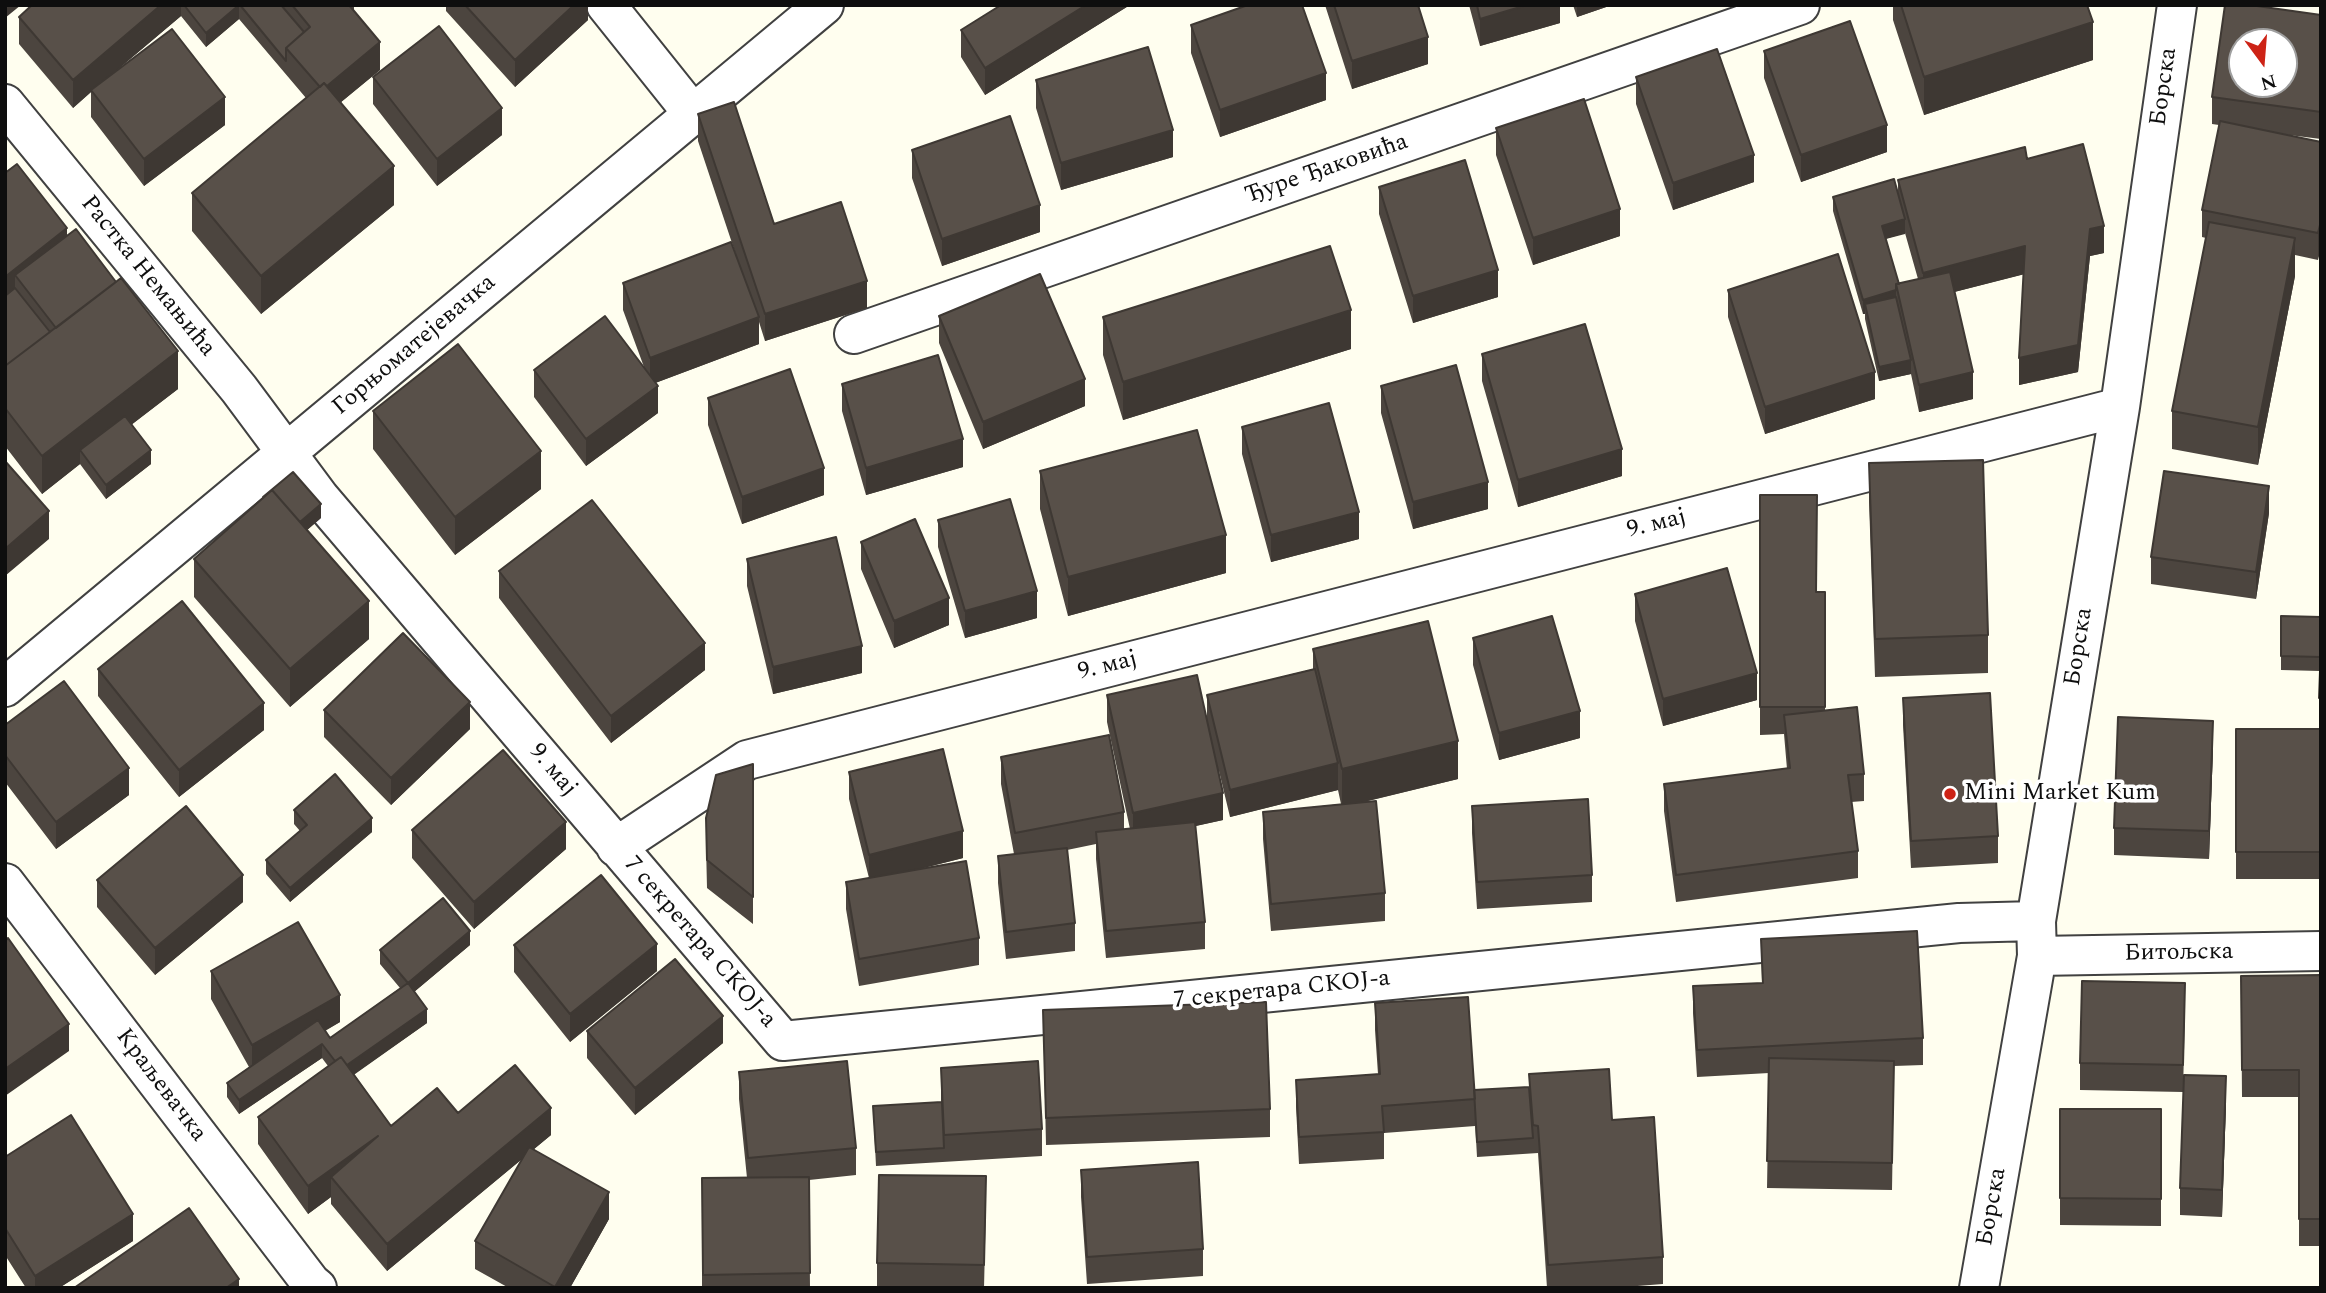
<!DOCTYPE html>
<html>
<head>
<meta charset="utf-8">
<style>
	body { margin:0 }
	#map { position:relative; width:2326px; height:1293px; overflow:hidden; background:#fffeef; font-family:Spectral,serif }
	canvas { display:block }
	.frame { position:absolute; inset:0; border:7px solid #0e0e0e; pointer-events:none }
	.north { position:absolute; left:2228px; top:28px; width:70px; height:70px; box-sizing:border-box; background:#fff; border:2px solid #9f9f9f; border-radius:50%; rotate:164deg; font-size:19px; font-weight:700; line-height:28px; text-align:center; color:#0e0e0e }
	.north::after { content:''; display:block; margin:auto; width:24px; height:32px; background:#cd2316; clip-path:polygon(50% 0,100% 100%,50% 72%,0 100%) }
</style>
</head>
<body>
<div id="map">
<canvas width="2326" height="1293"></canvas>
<div class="frame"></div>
<div class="north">N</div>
</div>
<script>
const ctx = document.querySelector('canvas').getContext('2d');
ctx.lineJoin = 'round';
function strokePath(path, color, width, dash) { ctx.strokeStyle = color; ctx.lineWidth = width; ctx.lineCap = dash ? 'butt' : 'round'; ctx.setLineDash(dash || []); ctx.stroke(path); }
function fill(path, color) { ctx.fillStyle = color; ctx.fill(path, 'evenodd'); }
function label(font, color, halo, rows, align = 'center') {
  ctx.font = font + ' Spectral,serif'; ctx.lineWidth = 7; ctx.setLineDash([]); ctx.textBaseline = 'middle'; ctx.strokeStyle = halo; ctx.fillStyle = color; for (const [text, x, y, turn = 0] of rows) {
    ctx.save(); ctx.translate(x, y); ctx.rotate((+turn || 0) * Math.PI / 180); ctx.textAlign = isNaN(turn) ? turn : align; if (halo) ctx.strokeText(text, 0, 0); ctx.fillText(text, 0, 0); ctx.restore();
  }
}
const minor = new Path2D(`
	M606 5 694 115
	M5 104 239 389 320 498 783 1041 1959 923 2036 921
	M854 334 1800 5
	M5 687 824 5
	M616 847 747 760 2120 407
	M5 883 311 1283 317 1288
	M2037 956 2321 951
	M1979 1288 2037 956 2036 921 2120 407 2177 5`);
const wall = new Path2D(`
	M181 5V16L116 71 225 125 144 186 91 117V92L73 108 19 44V17Z
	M181 5H354V11L380 70 341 102 394 205 261 314 192 231V193L306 98 239 19 206 47 181 16Z
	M446 5H588V20L515 87 446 11Z
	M1001 5H1130L985 95 961 57V30Z
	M1325 5H1418L1428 64 1352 89Z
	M1469 5H1560V23L1480 46Z
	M1573 5H1612L1577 17Z
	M1893 5H2087L2093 60 1924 115 1893 20Z
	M2321 15V139L2281 134 2321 142 2318 260 2295 255V276L2258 465 2172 449V411L2206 238 2202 237V210L2219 125 2212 124V97Z
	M1191 25 1326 100 1220 137 1191 53Z
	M1764 51 1887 152 1801 182 1764 78Z
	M373 77 502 135 437 186 373 104Z
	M1636 77 1754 182 1673 210 1636 104Z
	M1036 80 1173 157 1061 190 1036 108Z
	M698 114 774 224 867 308 765 341 759 322V344L655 383 658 413 586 466 534 397V370L644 367 623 310V283L742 273 698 141Z
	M1496 128 1620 236 1533 265 1496 155Z
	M912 150 1040 232 942 266 912 178Z
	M2027 159 2104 253 2090 256 2078 372 2019 385 2024 274 1954 292 1973 399 1919 412 1911 374 1879 381 1865 319V314H1863L1833 211V197L1898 195V180ZM1905 233 1918 279 1899 284 1885 239Z
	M5 173 67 236 178 389 132 424 151 464 106 499 80 464 42 494 5 446Z
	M1379 187 1498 297 1413 323 1379 214Z
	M1728 290 1875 399 1765 434 1728 317Z
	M939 316 1085 406 983 449 939 343Z
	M1103 317 1351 349 1123 420 1103 355Z
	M1482 354 1622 476 1518 507 1482 381Z
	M842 384 963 467 866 495 842 411Z
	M1381 386 1488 509 1413 529 1381 413Z
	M708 398 824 495 742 524 708 425Z
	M373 411 541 489 455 555 373 449Z
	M1242 427 1359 539 1271 562 1242 454Z
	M1869 463 1988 635V673L1875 677 1869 501Z
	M1040 471 1226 573 1068 616 1040 509Z
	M1760 495 1817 592H1825V711L1864 774V801L1851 802 1858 851V878L1676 902 1664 811V784L1787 769 1784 734 1760 735Z
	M2269 513 2256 599 2151 584V557Z
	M321 518 307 530 369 639 290 707 194 597V559Z
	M938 520 1037 618 965 638 938 547Z
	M861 542 949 625 894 648 861 569Z
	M747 559 862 673 773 694 747 586Z
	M499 571 705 670 611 743 499 598Z
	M1635 594 1757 700 1663 726 1635 621Z
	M2281 616 2321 617V725H2319L2320 671 2281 670Z
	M1473 638 1580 738 1499 760 1473 665Z
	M1313 649 1458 779 1364 802 1385 893V921L1271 931 1263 839V812L1341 804 1338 790 1230 817 1219 771 1223 820 1195 826 1205 922V949L1106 958 1096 859V844L1067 850 1075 923V951L1006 959 998 883V856L1014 854 1001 784V757L1124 812V829H1130L1107 722V695L1207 717V695L1313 669Z
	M98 669 264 730 179 797 98 696Z
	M1903 698 1998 836V863L1911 868 1903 725Z
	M324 710 470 729 391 805 324 737Z
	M5 725 129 795 56 849 5 782Z
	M2236 729H2321V879H2236Z
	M2213 748 2209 859 2114 855V828Z
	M753 764V924L707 888 706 845V818Z
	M849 772 963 858 923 868 979 938V965L859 986 846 909V882L869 878 849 799Z
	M1472 806 1592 875V902L1477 909 1472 833Z
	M294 810 372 832 290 902 266 874V860L300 831 294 824Z
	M412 830 566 849 474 929 412 858Z
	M97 880 243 902 155 975 97 907Z
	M1761 939 1923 1038V1065L1894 1066 1892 1190 1767 1188 1769 1073 1697 1077 1693 1013V986L1762 983Z
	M470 945 414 992 427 1023 354 1074 391 1126 458 1113 551 1135 534 1149 609 1219 570 1288H509L475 1269V1241L522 1159 387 1271 331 1204V1197L308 1214 258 1144V1117L328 1066 322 1058 239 1114 227 1097V1083L249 1067 211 999V971L340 1022 325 1031 330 1038 400 988 380 964V950Z
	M514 945 657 971 570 1042 514 972Z
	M2321 975V1246H2299V1097H2242L2241 976Z
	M1375 1003 1474 1090 1529 1087V1074L1612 1120 1663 1257V1284L1612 1288H1547L1538 1153 1477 1157 1475 1121V1126L1384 1133V1159L1299 1164 1296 1107V1080L1378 1074 1375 1030Z
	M1043 1010 1270 1109V1137L1046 1145Z
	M2185 1010 2183 1092 2080 1090V1063Z
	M587 1031 723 1043 635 1115 587 1058Z
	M941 1068 1042 1129V1156L876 1166 873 1106 941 1102Z
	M739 1072 856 1148V1175L809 1180 810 1288H702V1178H747L739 1099Z
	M2226 1104 2222 1217 2180 1215V1188Z
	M2060 1109H2161V1226L2060 1225Z
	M5 1157 133 1241 59 1288H26L5 1255Z
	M1081 1170 1203 1249V1276L1087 1284 1081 1197Z
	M986 1203 984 1288H877V1263Z`);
const shadedWall = new Path2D(`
	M5 5H21L5 18Z
	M161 5H181V16L92 91 91 90V92L73 108V80Z
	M239 5V19L206 47V33Z
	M574 5H588V20L515 87V60Z
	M1086 5H1130L985 95V68Z
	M1527 5H1560V23L1480 46V19Z
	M1577 5H1612L1577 17Z
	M2093 22V60L1924 115V77Z
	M1428 37V64L1352 89V61Z
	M380 42V70L323 117V90Z
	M1326 73V100L1220 137V110Z
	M225 97V125L144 186V159Z
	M502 108V135L437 186V159Z
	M1887 125V152L1801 182V155Z
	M1173 130V157L1061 190V163Z
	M1754 155V182L1673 210V183Z
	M394 166V205L261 314V276Z
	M1040 205V232L942 266V239Z
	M1620 209V236L1533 265V238Z
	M1905 219V234L1882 240V226Z
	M2321 221V248L2318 260V233Z
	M2104 226V253L2090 256 2078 372 2019 385V358L2090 229Z
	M67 228V255L15 275V296L5 305V277Z
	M2295 238V276L2258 465V427Z
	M2025 246V274L1923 300V273Z
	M1498 270V297L1413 323V296Z
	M867 281V308L765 341V314Z
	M1896 290V304H1865V314H1863V300Z
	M1351 310V349L1123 420V382Z
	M759 317V344L650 385V358Z
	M178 351V389L87 459 80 450V464L42 494V456Z
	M1911 360V374L1879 381V367Z
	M1875 372V399L1765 434V407Z
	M1973 372V399L1919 412V385Z
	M1085 379V406L983 449V422Z
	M658 386V413L586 466V439Z
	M963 439V467L866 495V468Z
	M1622 449V476L1518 507V480Z
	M151 450V464L106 499V485Z
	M541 451V489L455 555V517Z
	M824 468V495L742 524V497Z
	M1488 482V509L1413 529V502Z
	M2269 486V513L2256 599V572Z
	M321 504V518L291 544V530Z
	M49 511V539L5 576V549Z
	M1359 512V539L1271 562V535Z
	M1226 535V573L1068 616V577Z
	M1037 591V618L965 638V611Z
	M949 598V625L894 648V621Z
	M369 601V639L290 707V669Z
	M705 643V670L611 743V716Z
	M862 646V673L773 694V667Z
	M1757 673V700L1663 726V699Z
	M470 702V729L391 805V778Z
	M264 703V730L179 797V770Z
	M1580 711V738L1499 760V733Z
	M2213 721V748L2209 859V831Z
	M1458 741V779L1342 807V769Z
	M1338 763V790L1230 817V790Z
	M129 768V795L56 849V822Z
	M1223 793V820L1133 840V813Z
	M372 818V832L290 902V888Z
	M566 822V849L474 929V902Z
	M963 831V858L869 882V855Z
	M243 875V902L155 975V948Z
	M470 931V945L408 997V983Z
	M657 944V971L570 1042V1014Z
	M340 995V1022L252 1072V1045Z
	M427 1009V1023L341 1084V1070Z
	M723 1016V1043L635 1115V1088Z
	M69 1024V1051L5 1096V1069Z
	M322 1044V1058L239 1114V1100Z
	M2226 1076V1104L2222 1217V1190Z
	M551 1108V1135L387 1271V1244Z
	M378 1136 331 1177V1197L308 1214V1186Z
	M609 1192V1219L570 1288H555Z
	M133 1214V1241L59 1288H35V1276Z
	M239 1279V1288H226Z`);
const building = new Path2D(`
	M32 5H161L73 80 19 17Z
	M184 5H239L206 33Z
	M240 5H281L304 32 286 48V61Z
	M292 5H349L380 42 327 86 324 83 320 87 286 48 310 27Z
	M465 5H574L515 60Z
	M1001 5H1086L985 68 961 30Z
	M1248 5H1302L1326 73 1220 110 1191 25Z
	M1334 5H1418L1428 37 1352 61Z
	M1477 5H1527L1480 19Z
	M1901 5H2087L2093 22 1924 77Z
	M2225 5H2250L2321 15V112L2212 97ZM2242 42H2284V84H2242Z
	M1850 21 1887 125 1801 155 1764 51Z
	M439 26 502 108 437 159 373 77Z
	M172 29 225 97 144 159 91 90Z
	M1148 47 1173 130 1061 163 1036 80Z
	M1717 49 1754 155 1673 183 1636 77Z
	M324 83 394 166 261 276 192 193Z
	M1584 99 1620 209 1533 238 1496 128Z
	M734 102 774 224 841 202 867 281 765 314 698 114Z
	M1010 116 1040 205 942 239 912 150Z
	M2220 121 2321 142V221L2318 233 2202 210Z
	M2083 144 2104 226 2090 229 2078 345 2019 358 2025 246 1923 273 1898 180 2025 147 2027 159Z
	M1465 160 1498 270 1413 296 1379 187Z
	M17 164 67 228 5 277V173Z
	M1894 179 1905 219 1882 226 1899 284H1896V290L1863 300 1833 197Z
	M2209 222 2295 238 2258 427 2172 411Z
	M76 229 116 282 56 328 15 275Z
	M731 242 759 317 650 358 623 283Z
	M1330 246 1351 310 1123 382 1103 317Z
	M1838 254 1875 372 1765 407 1728 290Z
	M1950 272 1973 372 1919 385 1896 284Z
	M1040 274 1085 379 983 422 939 316Z
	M121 278 178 351 42 456 5 408V366Z
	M15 288 50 332 5 366V296Z
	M1896 297 1911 360 1879 367 1865 304Z
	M605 316 658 386 586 439 534 370Z
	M1585 324 1622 449 1518 480 1482 354Z
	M458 344 541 451 455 517 373 411Z
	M938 355 963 439 866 468 842 384Z
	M1456 365 1488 482 1413 502 1381 386Z
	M790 369 824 468 742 497 708 398Z
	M1329 403 1359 512 1271 535 1242 427Z
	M125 416 151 450 106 485 80 450Z
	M1197 430 1226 535 1068 577 1040 471Z
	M1983 460 1988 635 1875 639 1869 463Z
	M5 461 49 511 5 549Z
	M2164 471 2269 486 2256 572 2151 557Z
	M293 472 321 504 300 522 272 490 263 497Z
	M272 490 369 601 290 669 194 559Z
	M1760 495H1817L1816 592H1825V707H1760Z
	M1010 499 1037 591 965 611 938 520Z
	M592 500 705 643 611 716 499 571Z
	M915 519 949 598 894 621 861 542Z
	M836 537 862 646 773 667 747 559Z
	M1727 568 1757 673 1663 699 1635 594Z
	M182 601 264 703 179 770 98 669Z
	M1552 616 1580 711 1499 733 1473 638Z
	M2281 616 2321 617 2320 657 2281 656Z
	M1428 621 1458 741 1342 769 1313 649Z
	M403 633 470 702 391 778 324 710Z
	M2321 644V698H2319Z
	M1315 669 1338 763 1230 790 1207 695Z
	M1197 675 1223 793 1133 813 1107 695Z
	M64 681 129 768 56 822 5 755V725Z
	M1990 693 1998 836 1911 841 1903 698Z
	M1857 707 1864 774 1848 775 1858 851 1676 875 1664 784 1790 768 1784 715Z
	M2118 717 2213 721 2209 831 2114 828Z
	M2236 729H2321V852H2236Z
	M1109 735 1124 812 1015 833 1001 757Z
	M943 749 963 831 869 855 849 772Z
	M503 750 566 822 474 902 412 830Z
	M753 764V897L707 860 706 818 716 775Z
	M335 774 372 818 290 888 266 860 307 825 294 810Z
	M1588 799 1592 875 1477 882 1472 806Z
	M1376 801 1385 893 1271 904 1263 812Z
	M186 806 243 875 155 948 97 880Z
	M1195 822 1205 922 1106 931 1096 832Z
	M1067 848 1075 923 1006 932 998 856Z
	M966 861 979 938 859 959 846 882Z
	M601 875 657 944 570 1014 514 945Z
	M443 898 470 931 408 983 380 950Z
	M298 922 340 995 252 1045 211 971Z
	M1917 931 1923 1038 1697 1050 1693 986 1763 983 1761 939Z
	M8 938 69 1024 5 1069V941Z
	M675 959 723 1016 635 1088 587 1031Z
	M2321 975V1219H2299V1070H2242L2241 976Z
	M2082 981 2185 983 2183 1065 2080 1063Z
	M408 983 427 1009 347 1065 341 1057 335 1061 322 1044 239 1100 227 1083 318 1020 330 1038Z
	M1468 997 1475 1099 1382 1106 1384 1132 1299 1137 1296 1080 1380 1074 1375 1003Z
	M1266 1002 1270 1109 1046 1118 1043 1010Z
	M341 1057 391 1126 437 1088 458 1113 515 1065 551 1108 387 1244 331 1177 378 1136 308 1186 258 1117Z
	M1769 1058 1894 1061 1892 1163 1767 1161Z
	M847 1061 856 1148 748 1158 739 1072Z
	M1038 1061 1042 1129 944 1135 941 1068Z
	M1609 1069 1612 1120 1654 1117 1663 1257 1548 1265 1538 1126 1533 1125 1529 1074Z
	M2184 1075 2226 1076 2222 1190 2180 1188Z
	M1529 1087 1533 1138 1477 1142 1474 1090Z
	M942 1102 944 1148 876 1152 873 1106Z
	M2060 1109H2161V1199L2060 1198Z
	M71 1115 133 1214 35 1276 5 1228V1157Z
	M529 1147 609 1192 555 1287 475 1241Z
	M1198 1162 1203 1249 1087 1257 1081 1170Z
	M879 1175 986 1176 984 1265 877 1263Z
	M809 1177 810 1273 703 1275 702 1178Z
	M189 1208 239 1279 226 1288H74Z`);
const markers = [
	[1950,794,7,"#cd2316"]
];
const streetNames = [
	["Борска",2165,87,-82],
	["Ђуре Ђаковића",1327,170,-19],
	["Растка Немањића",147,277,51],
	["Горњоматејевачка",415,346,-40],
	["9. мај",1657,525,-14],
	["Борска",2080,647,-81],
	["9. мај",1108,667,-14],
	["9. мај",552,771,50],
	["7 секретара СКОЈ-а",699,943,49],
	["Битољска",2179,954,-1],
	["7 секретара СКОЈ-а",1282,991,-6],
	["Краљевачка",160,1086,53],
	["Борска",1993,1207,-80]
];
const poiNames = [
	["Mini Market Kum",1964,794]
];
strokePath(minor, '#414141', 42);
strokePath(minor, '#fff', 38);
fill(wall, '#4c453f');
fill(shadedWall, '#3e3833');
fill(building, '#585049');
strokePath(building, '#3e3833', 2);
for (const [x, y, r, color] of markers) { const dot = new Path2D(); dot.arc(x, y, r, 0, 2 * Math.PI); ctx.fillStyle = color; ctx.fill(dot); strokePath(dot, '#fff', 2.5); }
label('24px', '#0e0e0e', '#fff', streetNames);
label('24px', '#0e0e0e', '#fff', poiNames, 'left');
</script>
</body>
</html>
